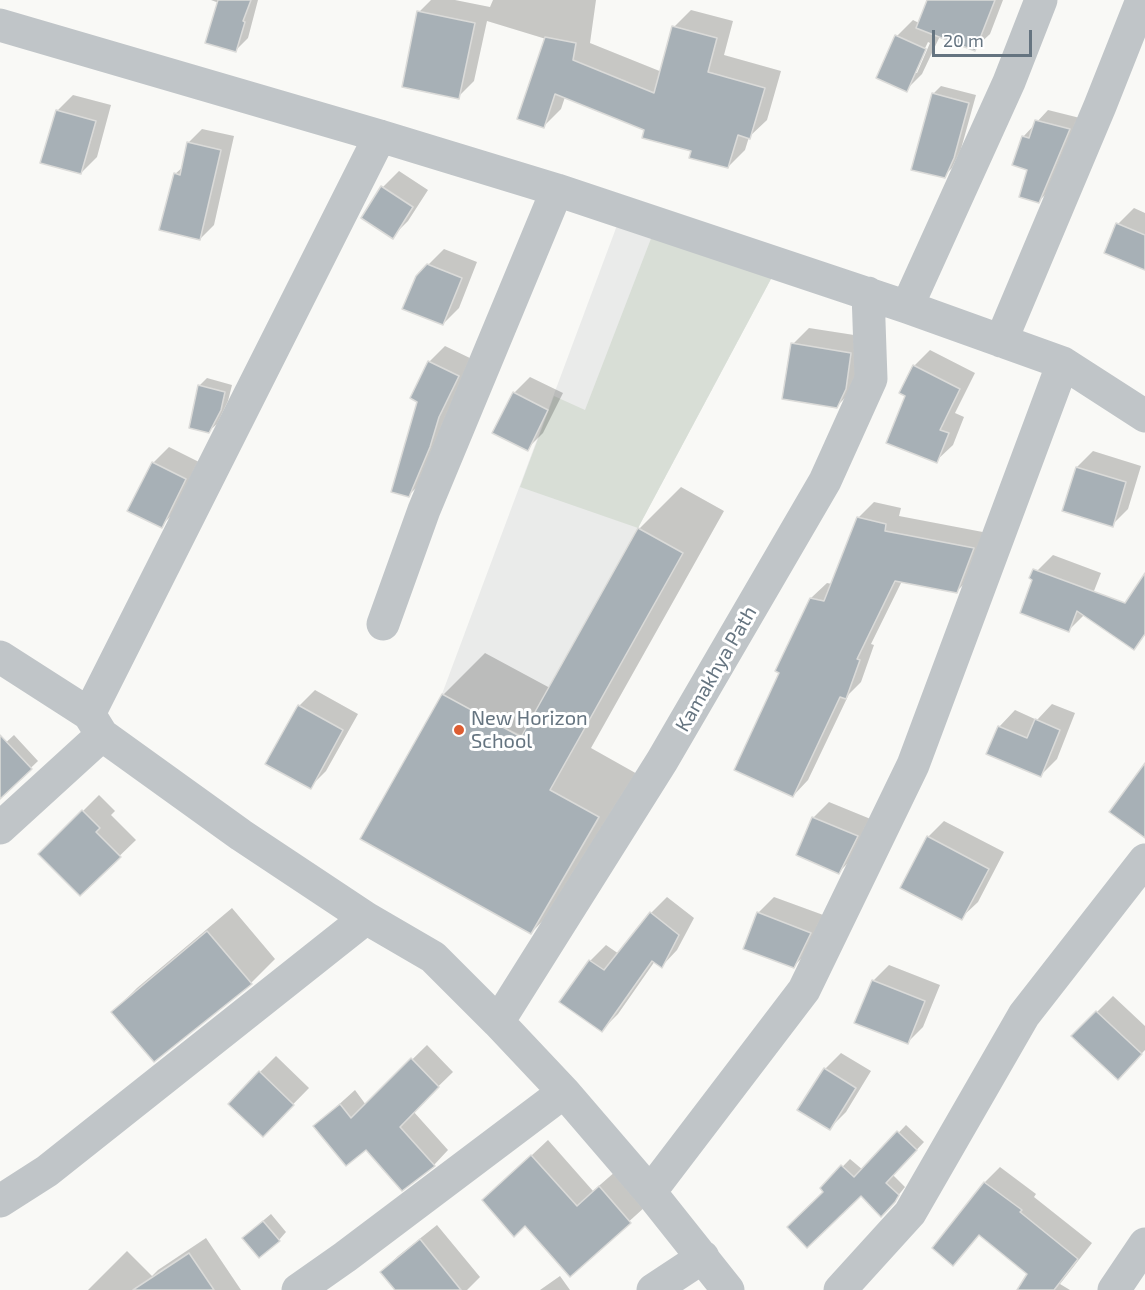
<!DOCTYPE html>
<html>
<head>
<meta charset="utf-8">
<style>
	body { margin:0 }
	#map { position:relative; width:1145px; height:1290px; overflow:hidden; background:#f9f9f6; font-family:"Exo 2",sans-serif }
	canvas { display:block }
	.scale { position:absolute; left:932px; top:30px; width:100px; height:27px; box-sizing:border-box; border:3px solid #657480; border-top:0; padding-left:8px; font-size:18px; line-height:21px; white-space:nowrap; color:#657480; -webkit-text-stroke:4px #fff; paint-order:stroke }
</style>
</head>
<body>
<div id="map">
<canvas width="1145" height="1290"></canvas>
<div class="scale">20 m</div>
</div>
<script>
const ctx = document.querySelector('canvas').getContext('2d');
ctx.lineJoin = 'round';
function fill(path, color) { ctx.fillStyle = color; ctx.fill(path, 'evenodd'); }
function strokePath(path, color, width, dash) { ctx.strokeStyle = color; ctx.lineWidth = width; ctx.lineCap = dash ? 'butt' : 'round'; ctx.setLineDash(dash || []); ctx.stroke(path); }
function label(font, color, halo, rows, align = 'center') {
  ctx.font = font + ' "Exo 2",sans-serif'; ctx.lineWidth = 6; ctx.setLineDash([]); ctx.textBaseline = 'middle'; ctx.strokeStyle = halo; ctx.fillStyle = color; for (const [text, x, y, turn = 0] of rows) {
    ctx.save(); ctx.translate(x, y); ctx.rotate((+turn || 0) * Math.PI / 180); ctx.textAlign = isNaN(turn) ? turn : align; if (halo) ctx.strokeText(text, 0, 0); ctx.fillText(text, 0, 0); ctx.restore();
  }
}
const built = new Path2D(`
	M622 212 779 264 638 528 522 735 499 725 442 694Z`);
const green = new Path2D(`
	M657 223 779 264 638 528 520 487 554 396 585 410Z`);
const shadow = new Path2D(`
	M211 0H258L248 38 235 51 219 3Z
	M431 0H455L490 7 493 0H596L590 43 662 72 674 27 691 10 733 21 724 55 781 71 767 120 749 137 745 150 728 167 693 149 565 97 561 109 544 126 546 39 487 21 474 81 458 97 419 12Z
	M928 0H1003L990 34 974 49 940 36 922 74 906 90 897 36 913 20 919 23ZM928 42 930 43 917 73H913Z
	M941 86 976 95 961 149 952 168 944 176 933 94Z
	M73 95 111 105 97 157 81 173 57 111Z
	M1048 110 1080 118 1050 190 1038 202 1023 137Z
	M202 129 234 136 214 225 200 239 175 174 183 167 188 143Z
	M399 171 428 190 408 221 392 237 383 187Z
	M1134 208 1145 213V269L1118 224Z
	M444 249 477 262 459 308 443 324 428 265Z
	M809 328 867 337 853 390 837 406 793 344Z
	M445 346 474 360 425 479 409 495 429 362Z
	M930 350 975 373 955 413 964 417 953 445 936 461 914 366Z
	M530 377 563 393 543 433 527 449 514 393Z
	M207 378 232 385 228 401 217 424 209 431 199 386Z
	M169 447 201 463 177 510 161 526 153 463Z
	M1093 451 1141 466 1128 509 1112 525 1077 467Z
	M681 487 724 511 591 748 639 775 572 891 531 933 362 839 444 694 485 653 550 688 639 529Z
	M874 502 901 508 899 516 988 533 972 576 957 591 902 581 871 644 874 645 861 682 849 694 808 780 793 796 781 672 811 598 827 583 832 584 858 518Z
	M1053 555 1101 573 1085 614 1069 630 1037 571Z
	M315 690 358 714 326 771 310 787 299 706Z
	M1052 704 1075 713 1057 759 1040 776 999 727 1015 710 1037 720Z
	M14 735 38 761 11 787 0 775V748Z
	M99 795 115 811 111 815 136 840 80 894 40 854Z
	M829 802 873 820 855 856 839 872 813 818Z
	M944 821 1004 852 978 902 961 918 928 837Z
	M667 897 694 918 677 950 662 966 655 961 618 1014 602 1030 562 1001 590 961 606 945 619 954 651 913Z
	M774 897 826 916 810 950 794 966 758 913Z
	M232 908 275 959 251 983 113 1012 137 988Z
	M889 965 940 985 923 1027 907 1043 873 981Z
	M1113 996 1145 1026V1050L1118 1078 1073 1036Z
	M427 1045 453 1072 413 1111 448 1150 434 1165 315 1126 355 1090 366 1105Z
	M841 1053 871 1071 846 1112 830 1128 825 1069Z
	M276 1056 309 1088 263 1135 260 1072Z
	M906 1125 924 1142 893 1175 905 1187 889 1207 861 1194 825 1192 822 1188 850 1159 863 1170Z
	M548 1140 593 1191 616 1171 646 1206 570 1275 526 1224 500 1185Z
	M1000 1167 1036 1194 1034 1197 1092 1243 1060 1284 1070 1290H1019L1029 1274 980 1234 953 1264 934 1248 985 1182Z
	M271 1214 286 1232 279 1240 252 1230Z
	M437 1225 480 1277 467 1290H397L382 1272 398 1256Z
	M206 1238 241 1290H88L127 1251 152 1276 158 1270Z
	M560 1276 570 1290H540Z`);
const building = new Path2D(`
	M218 0H251L243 21 245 22 236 52 205 43Z
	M927 0H995L975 51 916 28Z
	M417 11 475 23 459 99 402 87Z
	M672 26 717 38 708 72 765 88 750 139 738 135 728 168 689 158 691 151 642 138 644 130 555 94 544 128 517 119 545 37 576 43 573 60 654 93Z
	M895 35 926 49 907 92 876 78Z
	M932 93 969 103 954 158 945 178 911 170Z
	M56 110 96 121 81 174 40 163Z
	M1035 120 1070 129 1039 203 1019 197 1027 170 1012 165 1022 136 1029 138Z
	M187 142 221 150 200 240 159 230 174 173 180 175Z
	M381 186 413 207 393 239 361 218Z
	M1116 223 1145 235V270L1104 253Z
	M427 264 462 278 443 325 402 309 416 276Z
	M791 343 851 353 846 389 837 408 782 399Z
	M428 361 459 376 439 417 430 447 409 497 391 492 417 402 410 398Z
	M913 365 960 389 940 430 949 433 937 463 886 443 905 396 899 393Z
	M198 385 225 392 221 410 209 433 189 428Z
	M513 392 548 410 528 451 492 433Z
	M152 462 186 479 162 528 127 511Z
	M1076 467 1126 482 1113 527 1062 511Z
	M857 517 886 524 885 531 974 548 957 593 895 581 857 659 860 660 846 699 840 697 793 797 734 770 779 673 775 671 810 598 824 601Z
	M638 528 683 553 550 790 599 817 531 934 360 839 442 694 521 737Z
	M1033 569 1125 603 1145 573V634L1134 650 1077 611 1069 632 1020 613 1032 580 1029 578Z
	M298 705 343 730 311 789 265 764Z
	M1035 719 1060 730 1041 777 986 754 998 726 1027 738Z
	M0 735 32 769 0 799Z
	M1145 763V838L1109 812Z
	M82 810 100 828 96 832 121 857 80 896 38 854Z
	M812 817 858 836 839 874 796 855Z
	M927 836 989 869 962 920 900 888Z
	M650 912 679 935 662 968 652 961 602 1032 559 1002 589 960 604 970Z
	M757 912 811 933 794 968 743 949Z
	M207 931 252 984 154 1062 111 1012Z
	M872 980 925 1001 908 1044 854 1023Z
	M1096 1011 1142 1054 1118 1080 1071 1036Z
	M411 1058 439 1087 400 1127 435 1166 402 1191 366 1150 346 1166 313 1126 340 1104 351 1118Z
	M824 1068 856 1088 830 1130 797 1110Z
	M259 1071 294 1105 263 1137 228 1104Z
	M897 1131 917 1150 886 1183 899 1195 895 1202 881 1217 861 1196 807 1248 787 1227 823 1192 820 1188 841 1165 854 1177Z
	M531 1155 577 1206 599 1186 631 1223 570 1277 525 1226 514 1237 482 1200Z
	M984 1182 1022 1210 1020 1212 1078 1259 1054 1290H1017L1027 1274 979 1235 953 1266 932 1248Z
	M263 1221 280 1241 259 1258 242 1238Z
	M420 1239 461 1290H395L380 1272Z
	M189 1253 214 1290H133Z`);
const minor = new Path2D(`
	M0 25 380 136 557 190 907 307 1063 363 1145 416
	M907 307 1009 82 1041 0
	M1001 341 1100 106 1142 0
	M383 624 424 510 557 190
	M0 657 89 714 102 735 241 835 366 918 433 957 498 1022 564 1092 650 1192 728 1290
	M89 714 380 136
	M0 828 102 735
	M498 1022 662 761 825 481 871 379 868 293
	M650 1192 804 990 913 765 1063 363
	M0 1201 47 1171 366 918
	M298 1290 345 1257 564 1092
	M653 1290 703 1257
	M840 1290 910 1213 1024 1015 1145 860
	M1114 1290 1145 1244`);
const markers = [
	[459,730,6,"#dd5d32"]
];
const streetNames = [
	["Kamakhya Path",716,669,-60]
];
const poiNames = [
	["New Horizon",471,718],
	["School",471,741]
];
fill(built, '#eaebea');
fill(green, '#d8ded6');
fill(shadow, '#0003');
fill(building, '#a7b0b6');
strokePath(building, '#dbdbd9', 1.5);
strokePath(minor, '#c0c5c8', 33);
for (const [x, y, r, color] of markers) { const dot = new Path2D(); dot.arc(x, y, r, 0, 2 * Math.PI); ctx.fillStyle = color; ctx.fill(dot); strokePath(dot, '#fff', 2); }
label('20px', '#657480', '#fff', streetNames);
label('20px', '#657480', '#fff', poiNames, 'left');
</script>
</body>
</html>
